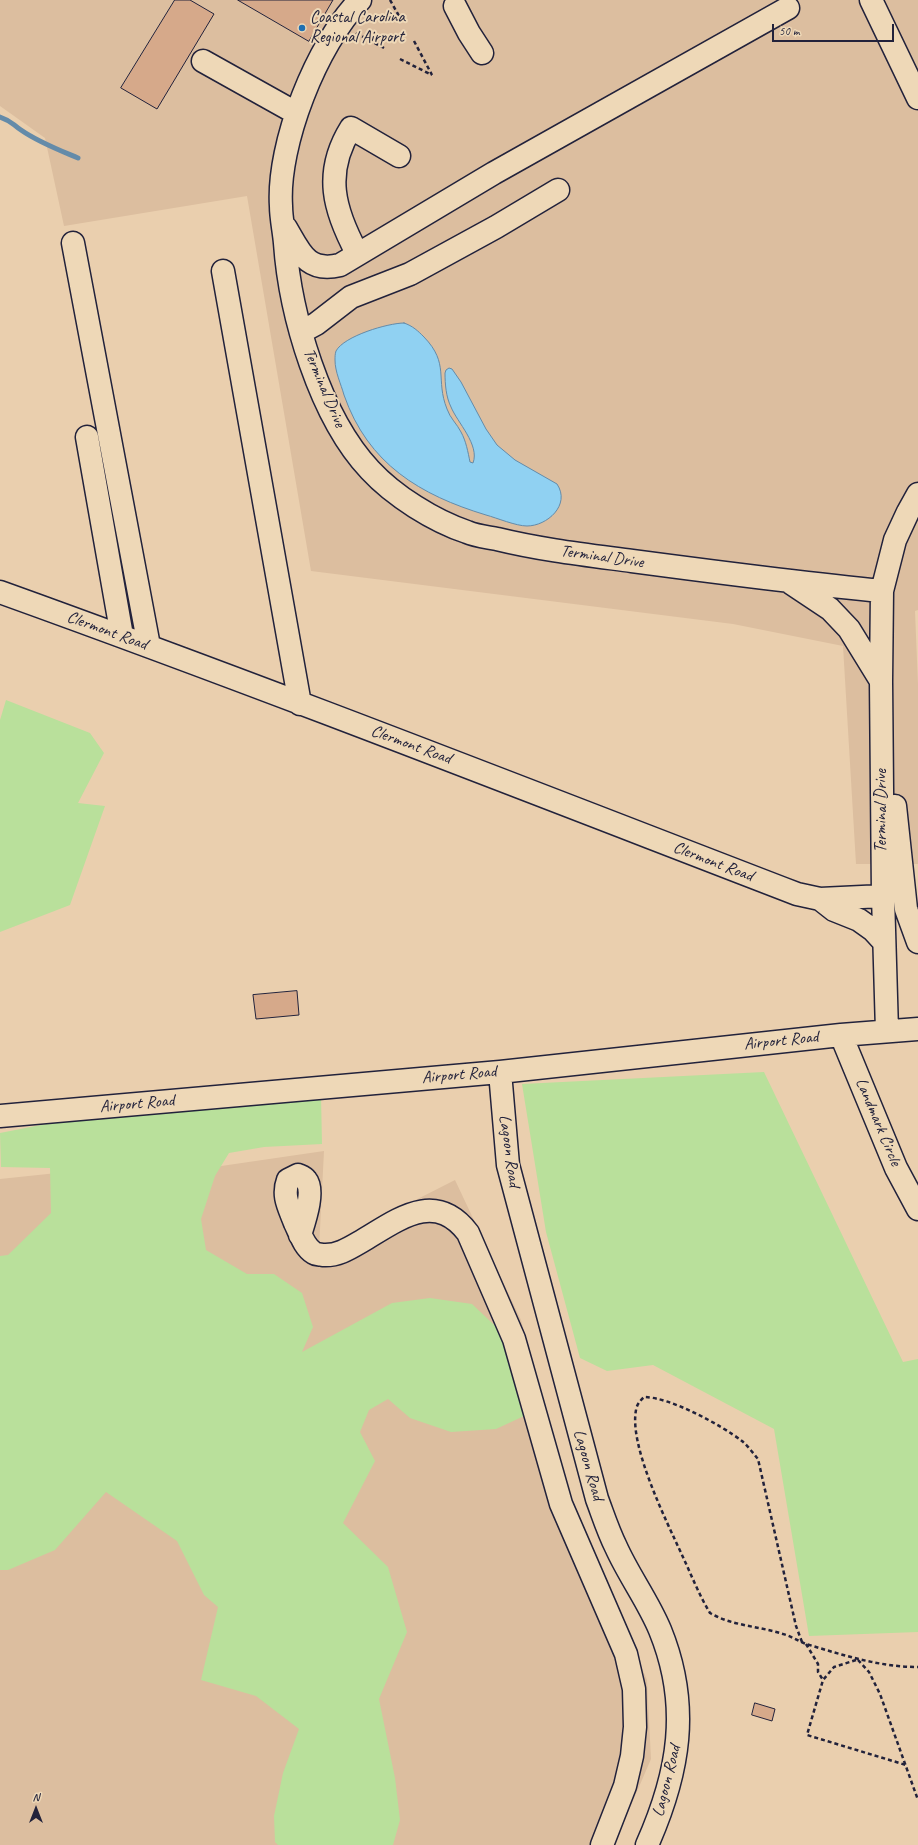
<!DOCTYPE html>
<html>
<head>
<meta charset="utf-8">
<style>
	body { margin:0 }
	#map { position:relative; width:918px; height:1845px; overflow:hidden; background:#eacfae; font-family:Caveat,sans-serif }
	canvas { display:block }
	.north { position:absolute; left:16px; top:1789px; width:40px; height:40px; -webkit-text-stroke:3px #eed8b7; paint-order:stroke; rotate:0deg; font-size:11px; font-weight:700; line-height:16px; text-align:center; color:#22223b }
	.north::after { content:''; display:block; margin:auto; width:14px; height:18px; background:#22223b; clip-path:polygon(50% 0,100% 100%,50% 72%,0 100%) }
	.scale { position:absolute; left:772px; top:24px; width:122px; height:18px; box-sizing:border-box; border:2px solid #22223b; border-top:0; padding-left:5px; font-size:12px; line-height:14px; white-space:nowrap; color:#22223b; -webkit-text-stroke:3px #eed8b7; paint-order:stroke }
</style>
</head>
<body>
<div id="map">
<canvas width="918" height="1845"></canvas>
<div class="north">N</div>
<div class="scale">50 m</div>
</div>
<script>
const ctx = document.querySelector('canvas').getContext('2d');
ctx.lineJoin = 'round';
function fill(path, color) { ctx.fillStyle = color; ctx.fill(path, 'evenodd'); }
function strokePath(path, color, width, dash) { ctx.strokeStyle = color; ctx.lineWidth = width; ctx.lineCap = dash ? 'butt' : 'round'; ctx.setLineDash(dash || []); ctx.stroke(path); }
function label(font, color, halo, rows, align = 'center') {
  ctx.font = font + ' Caveat,sans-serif'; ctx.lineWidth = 4; ctx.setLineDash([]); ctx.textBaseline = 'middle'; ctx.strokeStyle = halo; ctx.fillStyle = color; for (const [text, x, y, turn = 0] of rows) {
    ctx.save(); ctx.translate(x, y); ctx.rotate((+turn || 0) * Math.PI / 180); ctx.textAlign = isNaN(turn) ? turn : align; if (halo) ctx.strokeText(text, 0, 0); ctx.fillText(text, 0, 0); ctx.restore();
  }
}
const built = new Path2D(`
	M0 0H918V610L915 611 918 685V864H856L843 646 733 624 311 571 247 196 64 226 45 138 0 106Z
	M324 1151 319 1249 455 1180 521 1320 568 1489 647 1680 651 1759 614 1845H0V1179L114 1167 187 1171Z`);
const green = new Path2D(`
	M6 700 90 733 104 753 78 803 105 806 70 905 0 932V720Z
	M764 1072 903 1362 918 1359V1632L809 1636 774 1429 653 1365 607 1371 580 1358 546 1232 522 1084Z
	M321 1096 322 1144 264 1147 229 1153 215 1176 201 1219 206 1250 247 1274H274L302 1293 313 1327 302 1352 392 1303 430 1298 472 1304 507 1337 524 1416 496 1429 451 1432 410 1418 388 1399 369 1410 360 1432 375 1461 343 1523 388 1567 407 1632 379 1699 395 1778 400 1820 393 1845H278L275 1842 274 1816 283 1773 299 1729 256 1696 201 1680 218 1607 204 1595 177 1541 106 1492 55 1550 8 1570H0V1256L8 1255 51 1213 50 1168 1 1167 0 1133 61 1121Z`);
const water = new Path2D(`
	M404 323C413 326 418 331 424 337 450 364 435 379 447 409 450 418 457 424 461 432 466 441 468 452 470 462L473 463C480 445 457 422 451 407 446 397 445 384 445 373L446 370 449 368 452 369 461 382 486 429 497 445 515 460 557 484C571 505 547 526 527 526 516 526 497 518 486 515 420 495 368 464 344 395 341 384 335 372 335 360 335 357 335 354 336 351 344 336 388 323 404 323Z`);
const stream = new Path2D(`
	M0 117C12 121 12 124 21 130 38 142 59 150 78 158`);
const building = new Path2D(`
	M175 0H190L214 14 157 109 121 88Z
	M238 0H333L309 41Z
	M297 991 299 1015 256 1019 253 995Z
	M755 1703 775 1709 772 1721 752 1715Z`);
const path = new Path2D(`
	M390 0 403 23
	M356 33 384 48
	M414 41 432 75
	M400 59 432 75
	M802 1642 796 1626 758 1459C753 1453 748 1446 742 1441 721 1425 670 1397 644 1397 640 1401 637 1404 636 1410 629 1446 666 1520 682 1555 691 1574 699 1595 710 1613 732 1626 759 1626 783 1634 791 1636 798 1641 806 1644 843 1655 879 1667 918 1667
	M806 1644 818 1664V1672L823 1680
	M856 1660 834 1667 823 1680 807 1735 906 1765
	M858 1660 869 1672 880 1694 918 1800`);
const minor = new Path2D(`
	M360 0C317 44 277 144 281 206 281 218 284 231 285 243 290 315 320 417 370 470 394 496 434 521 467 532 476 536 487 537 497 539 542 550 587 555 632 561 715 572 798 583 882 591
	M871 0 918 98
	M455 6 469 33 482 53
	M203 61 296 113
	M286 228C300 252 307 273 340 265L494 173 788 8
	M73 243 149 646
	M357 253C334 210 323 173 351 128L399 156
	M223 271 300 704
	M301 332 316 324 351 297 410 274 496 227 558 190
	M87 437 122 636
	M791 583 830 609 849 629 881 681
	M0 592C267 688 532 792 797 894L820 899 883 896
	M895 806 906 909 918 942
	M820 899 834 910 859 920 873 930 884 942
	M887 1031 883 896 881 681 882 591 895 540 908 512 918 494
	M841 1035 896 1168 918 1209
	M500 1072 508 1165 597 1499C603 1515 608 1531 616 1547 629 1576 648 1601 660 1630 691 1706 679 1773 647 1845
	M0 1116 500 1072 841 1035 918 1029
	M300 1235C304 1222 315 1191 306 1180 304 1177 300 1176 298 1175L288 1180C282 1196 289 1207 295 1223 300 1233 304 1247 314 1253 317 1255 320 1254 323 1255 338 1256 350 1248 362 1241 399 1219 435 1190 468 1233L514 1339 561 1504 626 1654 634 1689 635 1727 632 1756 625 1786 602 1845`);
const markers = [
	[302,28,4,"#1f6fb2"]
];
const poiNames = [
	["Coastal Carolina",310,18],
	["Regional Airport",310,38]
];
const streetNames = [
	["Terminal Drive",324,388,67],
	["Terminal Drive",602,557,8],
	["Clermont Road",107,631,20],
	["Clermont Road",411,745,20],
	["Terminal Drive",882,811,-90],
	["Clermont Road",713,862,21],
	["Airport Road",781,1041,-6],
	["Airport Road",459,1075,-5],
	["Airport Road",137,1104,-5],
	["Landmark Circle",878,1122,67],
	["Lagoon Road",509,1151,82],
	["Lagoon Road",588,1465,74],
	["Lagoon Road",667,1781,-76]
];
fill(built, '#dcbe9f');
fill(green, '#b9e09b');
fill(water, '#90d1f2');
strokePath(water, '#648ba9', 1);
strokePath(stream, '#648ba9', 5);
fill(building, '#d6a98a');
strokePath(building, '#22223b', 1);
strokePath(minor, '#22223b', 25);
strokePath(path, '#22223b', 2.5, [4, 3]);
strokePath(minor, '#eed8b7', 22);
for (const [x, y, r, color] of markers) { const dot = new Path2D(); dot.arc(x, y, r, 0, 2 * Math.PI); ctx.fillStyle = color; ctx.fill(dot); strokePath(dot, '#eed8b7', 1.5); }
label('17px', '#22223b', '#eed8b7', poiNames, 'left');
label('17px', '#22223b', '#eed8b7', streetNames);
</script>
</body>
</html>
